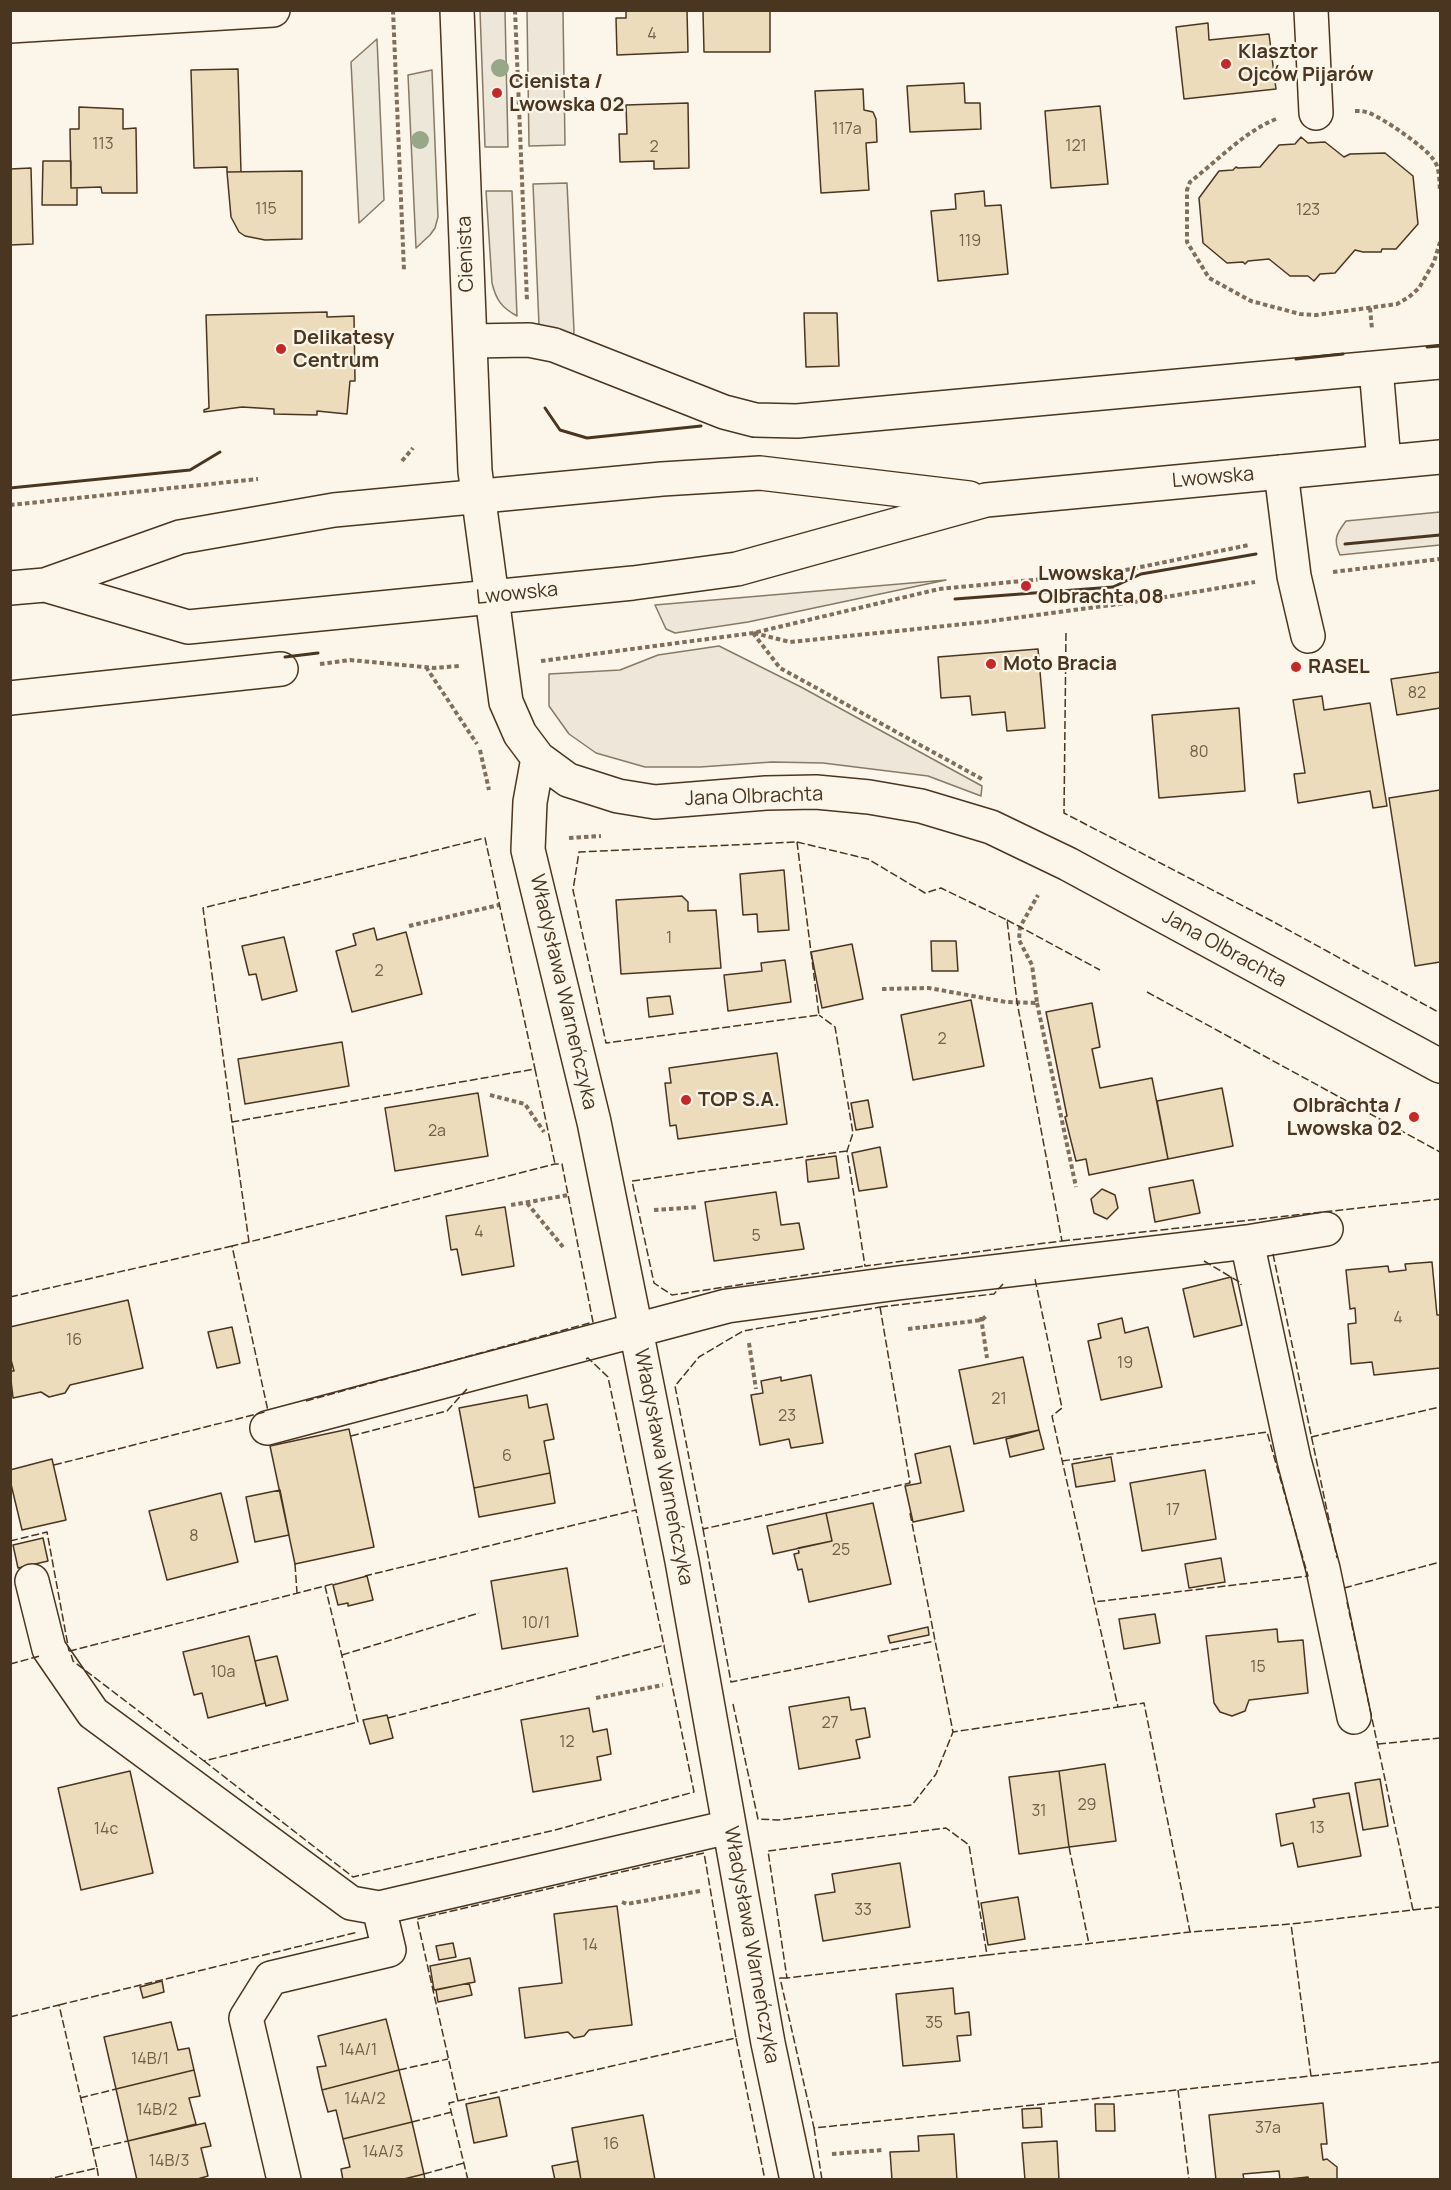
<!DOCTYPE html>
<html>
<head>
<meta charset="utf-8">
<style>
	body { margin:0 }
	#map { position:relative; width:1451px; height:2190px; overflow:hidden; background:#fbf6e9; font-family:Manrope,sans-serif }
	canvas { display:block }
	.frame { position:absolute; inset:0; border:12px solid #4a3520; pointer-events:none }
</style>
</head>
<body>
<div id="map">
<canvas width="1451" height="2190"></canvas>
<div class="frame"></div>
</div>
<script>
const ctx = document.querySelector('canvas').getContext('2d');
ctx.lineJoin = 'round';
function fill(path, color) { ctx.fillStyle = color; ctx.fill(path, 'evenodd'); }
function strokePath(path, color, width, dash) { ctx.strokeStyle = color; ctx.lineWidth = width; ctx.lineCap = dash ? 'butt' : 'round'; ctx.setLineDash(dash || []); ctx.stroke(path); }
function label(font, color, halo, rows, align = 'center') {
  ctx.font = font + ' Manrope,sans-serif'; ctx.lineWidth = 4.5; ctx.setLineDash([]); ctx.textBaseline = 'middle'; ctx.strokeStyle = halo; ctx.fillStyle = color; for (const [text, x, y, turn = 0] of rows) {
    ctx.save(); ctx.translate(x, y); ctx.rotate((+turn || 0) * Math.PI / 180); ctx.textAlign = isNaN(turn) ? turn : align; if (halo) ctx.strokeText(text, 0, 0); ctx.fillText(text, 0, 0); ctx.restore();
  }
}
const green = new Path2D(`
	M480 11H505L508 147H485Z
	M527 11H563L565 145 529 146Z
	M567 183 574 331 573 338 539 325 533 184Z
	M486 191H512L517 316C502 308 496 300 492 283Z
	M1440 512V545L1340 555C1333 540 1336 534 1346 521Z
	M946 580 748 622 675 633 666 629 655 605Z
	M719 646 801 687 982 786 981 796 928 776 823 763 772 762 700 767H645L596 753 569 734 549 706V674L620 670 658 655Z`);
const parking = new Path2D(`
	M377 39 384 200 359 223 351 62Z
	M432 70 438 217 435 228 430 235 416 248 408 75Z`);
const building = new Path2D(`
	M626 10H687L688 52 617 55 616 18H626Z
	M770 10V52H704L703 11Z
	M1208 23 1209 40 1269 34 1276 89 1184 99 1176 27Z
	M238 69 241 172H227V167L194 168 191 70Z
	M964 83 965 103H980L981 129 910 132 907 86Z
	M863 89 864 110 873 112 876 119 877 142 866 143 869 190 821 193 815 91Z
	M688 103 689 168 654 169V161L620 162 619 134H627L626 105Z
	M1100 106 1108 184 1051 188 1045 111Z
	M79 107 123 109V129L136 128 137 193H102L101 187 71 188 70 129H79Z
	M1301 137 1308 143 1325 142 1344 157 1350 154 1385 153 1413 176 1418 224 1396 249H1382L1381 252H1363L1355 250 1335 273 1320 274 1314 281 1308 276H1290L1269 259 1248 261 1245 264 1243 262 1227 263 1203 243 1199 198 1219 171 1233 170 1236 167 1238 168 1260 167 1279 145 1295 144Z
	M43 161H71V188H77V205H42Z
	M31 168 33 244 10 245V169Z
	M302 171V239L265 240 245 236 239 232 231 217 227 172Z
	M984 191 985 206 1001 205 1008 274 938 281 931 211 956 209 955 194Z
	M327 312V317L354 316 355 381H350L347 414 317 411V415L274 414V409L242 407 204 412V410L209 408 206 315Z
	M804 313H837L839 366 806 367Z
	M1038 649 1045 728 1007 731 1005 712 972 715 970 696 941 698 938 657Z
	M1440 672V708L1397 715 1391 679Z
	M1322 696 1324 710 1370 703 1387 806 1373 808 1370 791 1298 803 1294 774 1305 773 1293 700Z
	M1239 708 1245 791 1159 798 1152 715Z
	M1440 790V962L1415 966 1389 798Z
	M784 870 789 930 758 932 757 914 743 915 740 874Z
	M682 896 688 902V911L716 910 721 968 621 974 616 900Z
	M374 928 377 940 406 932 422 994 352 1012 336 951 356 945 353 934Z
	M284 937 297 991 262 1000 256 974 249 975 242 946Z
	M931 941H956L958 971H932Z
	M852 944 863 999 822 1008 811 952Z
	M785 960 791 1002 728 1011 724 975 762 971 761 963Z
	M670 996 673 1014 649 1017 647 998Z
	M971 1000 984 1066 913 1080 901 1015Z
	M1092 1003 1100 1047 1092 1049 1100 1088 1152 1078 1168 1159 1089 1175 1086 1159 1076 1161 1065 1117 1067 1116 1046 1012Z
	M342 1042 349 1086 245 1104 238 1059Z
	M777 1053 787 1124 678 1139 676 1125 670 1126 665 1083H671L669 1068Z
	M1222 1088 1233 1146 1168 1159 1157 1101Z
	M478 1093 488 1156 395 1171 385 1108Z
	M868 1100 873 1127 856 1130 851 1103Z
	M880 1147 887 1187 859 1191 852 1153Z
	M836 1156 839 1178 808 1182 806 1160Z
	M1193 1180 1200 1213 1155 1222 1149 1188Z
	M1102 1189 1115 1195 1118 1208 1107 1219 1094 1213 1091 1199Z
	M776 1192 781 1225 799 1223 804 1249 714 1261 705 1202Z
	M505 1207 514 1266 462 1275 457 1249 451 1250 446 1216Z
	M1432 1262 1437 1315H1440V1368L1374 1375 1372 1362 1351 1364 1348 1324 1356 1323 1355 1308 1350 1309 1346 1270 1388 1266 1389 1272 1406 1270 1405 1264Z
	M1231 1277 1242 1325 1194 1337 1183 1289Z
	M128 1300 143 1368 70 1385 65 1393 49 1397 41 1392 13 1398 10 1371H14L10 1356V1327Z
	M1122 1318 1125 1333 1148 1327 1162 1387 1101 1400 1088 1341 1101 1338 1098 1324Z
	M232 1327 240 1363 217 1368 208 1332Z
	M1023 1357 1039 1430 974 1444 959 1370Z
	M811 1375 823 1443 791 1448 789 1439 760 1445 751 1395 763 1393 761 1381 781 1377V1381Z
	M527 1395 529 1408 547 1404 554 1439 544 1441 550 1473 474 1488 459 1408Z
	M349 1429 374 1547 295 1564 270 1446Z
	M1039 1430 1044 1449 1010 1457 1006 1439Z
	M950 1446 964 1511 913 1522 905 1486 921 1483 915 1454Z
	M1111 1457 1115 1481 1076 1487 1072 1464Z
	M52 1459 66 1520 22 1530 10 1480V1470Z
	M1205 1470 1216 1539 1142 1551 1130 1483Z
	M550 1473 555 1503 479 1517 474 1488Z
	M280 1490 289 1535 255 1542 246 1497Z
	M221 1493 238 1562 167 1580 149 1511Z
	M873 1503 891 1584 809 1602 802 1569 798 1570 794 1554 799 1553 798 1548 832 1541 826 1513Z
	M826 1513 832 1541 773 1554 767 1526Z
	M43 1538 48 1561 18 1568 13 1545Z
	M1221 1558 1225 1582 1189 1588 1185 1564Z
	M567 1568 578 1636 502 1649 491 1581Z
	M367 1576 373 1600 348 1606V1603L338 1605 333 1585Z
	M1155 1614 1160 1643 1124 1649 1119 1619Z
	M928 1627 929 1635 890 1643 888 1636Z
	M1277 1629 1278 1642 1303 1640 1308 1693 1249 1700 1245 1711 1232 1716 1220 1712 1214 1703 1206 1636Z
	M249 1636 265 1703 208 1718 202 1693 194 1695 183 1652Z
	M277 1656 288 1700 266 1706 255 1661Z
	M849 1697 851 1710 865 1708 870 1737 856 1740 860 1758 799 1769 789 1707Z
	M589 1708 593 1732 607 1729 611 1754 597 1757 601 1780 533 1792 521 1720Z
	M387 1715 393 1738 370 1744 363 1720Z
	M1105 1764 1116 1841 1069 1847 1059 1771Z
	M130 1771 153 1873 81 1890 58 1788Z
	M1059 1771 1069 1847 1019 1854 1009 1777Z
	M1380 1779 1388 1826 1363 1830 1355 1783Z
	M1349 1793 1361 1856 1298 1867 1293 1843 1281 1846 1276 1814 1315 1807 1313 1799Z
	M900 1863 910 1927 823 1941 815 1895 835 1892 832 1874Z
	M1018 1897 1025 1939 988 1945 981 1903Z
	M617 1906 632 2025 589 2030 584 2036 574 2038 568 2032 525 2038 519 1988 562 1983 554 1914Z
	M453 1943 456 1957 439 1960 436 1946Z
	M470 1958 475 1982 434 1990 430 1966Z
	M162 1981 164 1992 143 1998 140 1987Z
	M469 1983 472 1995 438 2002 436 1990Z
	M953 1988 955 2014 969 2012 971 2035 957 2036 960 2061 903 2066 896 1994Z
	M386 2019 399 2070 322 2090 317 2067 326 2066 318 2036Z
	M171 2022 178 2050 189 2048 194 2070 116 2089 104 2037Z
	M194 2070 200 2096 189 2098 196 2124 128 2141 116 2089Z
	M399 2070 412 2122 343 2139 336 2110 328 2112 322 2090Z
	M499 2097 507 2136 474 2143 466 2104Z
	M1323 2103 1327 2144H1321L1323 2160 1327 2159 1337 2167V2180H1309L1308 2177 1280 2180 1279 2171 1243 2174 1244 2180H1216L1209 2115Z
	M1095 2104H1114L1115 2131H1096Z
	M1041 2108 1042 2127 1023 2128 1022 2109Z
	M643 2115 655 2180H581L572 2128Z
	M412 2122 424 2174 400 2180H343L341 2169 350 2167 343 2139Z
	M205 2123 211 2146 201 2148 208 2176 194 2180H137L128 2141Z
	M954 2134 957 2180H892L890 2152 919 2151 918 2136Z
	M1057 2141 1059 2180H1025L1022 2143Z
	M578 2161 581 2180H555L552 2166Z
	M424 2174 425 2180H400Z`);
const path = new Path2D(`
	M393 10 404 270
	M515 10 527 301
	M1355 111C1360 111 1364 111 1369 113 1383 118 1425 147 1433 159 1440 167 1439 180 1440 190
	M1276 119C1244 132 1217 161 1190 182L1187 190V242L1209 278 1251 301 1300 314 1316 315 1397 304 1409 297 1419 288 1434 262 1440 242
	M1370 308 1372 329
	M402 461 413 448
	M10 505 258 479
	M1333 572 1440 559
	M753 633 780 668 982 779
	M754 633 790 642 984 622 1142 601 1255 582
	M541 661 753 633 939 589 1116 572 1249 545
	M320 664 350 660 434 668 459 666
	M426 667 477 744
	M480 750 489 790
	M569 838 601 836
	M409 926 499 905
	M882 989 929 988 1006 1002 1037 1003 1032 965 1019 940 1020 927 1038 895
	M1037 1003 1076 1187
	M490 1095 525 1104 544 1132
	M527 1203 563 1247
	M511 1205 569 1195
	M654 1210 698 1207
	M981 1317 987 1358
	M908 1329 982 1320 986 1316
	M749 1343 756 1389
	M596 1698 663 1685
	M622 1902 627 1904 700 1891
	M832 2154 882 2150`);
const minor = new Path2D(`
	M457 10 475 471 506 702 520 734 538 758 568 780 618 796 655 802 766 793 816 792 869 797 921 806 991 827 1068 864 1440 1066
	M1311 10 1316 113
	M10 26 273 10
	M470 341 529 340 554 345 724 412 755 420 797 421 1440 362
	M1376 368 1384 462
	M1281 472 1294 576 1308 636
	M10 698 281 669
	M538 758 530 802 528 850 594 1122 636 1330 682 1561 768 2043 797 2180
	M1247 1242 1294 1460 1323 1569 1354 1717
	M267 1428 727 1306 898 1283 1247 1242 1326 1229
	M32 1581 49 1649 93 1713 351 1903 379 1908
	M284 2180 246 2018 271 1978 389 1950 379 1908 729 1827`);
const major = new Path2D(`
	M45 585 188 627 633 583 737 569 986 500 1440 457
	M10 588 45 585 180 537 334 510 662 479 760 473 969 498`);
const fence = new Path2D(`
	M1066 633 1064 813 1272 921 1440 1013
	M797 842 868 859 925 893 941 888 1007 920 1017 1002 1062 1241 865 1266 847 1151 853 1133 835 1027 819 1015
	M797 842 819 1015 606 1043 573 890 579 852Z
	M1007 920 1100 970
	M1147 992 1440 1152
	M232 1122 203 908 485 838 535 1069
	M847 1151 632 1181 654 1283 672 1295 865 1266
	M1062 1241 1440 1199
	M249 1242 232 1246 268 1411
	M1273 1254 1337 1558
	M1204 1261 1241 1283V1285
	M10 1297 232 1246
	M880 1307 994 1294 1003 1284
	M880 1307 910 1483 703 1529 675 1386 699 1357 743 1331Z
	M586 1359 588 1358 608 1377 636 1510
	M306 1401 593 1322 562 1164H555L249 1242 232 1122 535 1069 555 1164
	M351 1436 447 1411 467 1389
	M1311 1437 1440 1407
	M1062 1461 1267 1432 1308 1576 1094 1602
	M54 1465 265 1412
	M910 1513 953 1732 1118 1707 1052 1416 1062 1408 1035 1279
	M703 1529 731 1682 935 1641
	M10 1541 47 1532 69 1651
	M295 1564 297 1593
	M325 1586 336 1583
	M325 1586 358 1722 204 1761 73 1661 70 1651Z
	M1344 1588 1440 1562
	M342 1655 479 1613
	M10 1664 40 1656
	M733 1704 758 1819 778 1820 912 1805 936 1774 953 1732
	M1118 1707 1144 1703 1190 1932 1291 1924 1413 1910 1347 1602
	M388 1718 665 1645
	M1378 1744 1440 1738
	M204 1761 353 1877 555 1830 694 1792 636 1510 365 1576
	M1069 1847 1089 1944
	M1413 1910 1440 1907
	M987 1955 787 1978 768 1851 946 1828 969 1845 987 1955 1190 1932
	M787 1978H780L814 2128 1311 2076 1291 1924
	M59 2005 358 1932
	M10 2017 59 2005 97 2168 44 2180
	M399 2070 448 2059
	M1311 2076 1440 2062
	M1178 2090 1189 2180
	M80 2098 116 2089
	M458 2101 417 1919 704 1853 736 2038
	M412 2122 452 2112
	M814 2128 822 2180
	M92 2149 128 2141
	M97 2168 99 2180
	M424 2174 464 2163
	M468 2180 449 2103 736 2038 765 2180`);
const wall = new Path2D(`
	M1427 347 1440 346
	M1296 359 1343 354
	M545 408 560 430 587 438 701 426
	M10 488 190 470 220 452
	M1345 544 1440 535
	M955 599 1113 587 1141 574 1256 554
	M285 657 318 653`);
const trees = [
	[500,68],
	[420,140]
];
const markers = [
	[1226,64,6,"#c62828"],
	[497,93,6,"#c62828"],
	[281,349,6,"#c62828"],
	[1026,586,6,"#c62828"],
	[991,664,6,"#c62828"],
	[1296,667,6,"#c62828"],
	[686,1100,6,"#c62828"],
	[1414,1117,6,"#c62828"]
];
const numberNames = [
	["4",652,35],
	["117a",847,130],
	["113",103,145],
	["121",1076,147],
	["2",654,148],
	["115",266,210],
	["123",1308,211],
	["119",970,242],
	["82",1417,694],
	["80",1199,753],
	["1",669,939],
	["2",379,972],
	["2",942,1040],
	["2a",437,1132],
	["4",479,1233],
	["5",756,1237],
	["4",1398,1319],
	["16",74,1341],
	["19",1125,1364],
	["21",999,1400],
	["23",787,1417],
	["6",507,1457],
	["17",1173,1511],
	["8",194,1537],
	["25",841,1551],
	["10/1",536,1624],
	["15",1258,1668],
	["10a",223,1673],
	["27",830,1724],
	["12",567,1743],
	["29",1087,1806],
	["31",1039,1812],
	["13",1317,1829],
	["14c",106,1830],
	["33",863,1911],
	["14",590,1946],
	["35",934,2024],
	["14A/1",358,2051],
	["14B/1",150,2060],
	["14A/2",365,2100],
	["14B/2",157,2111],
	["37a",1268,2129],
	["16",611,2145],
	["14A/3",383,2153],
	["14B/3",169,2162]
];
const poiNames = [
	["Klasztor",1238,52],
	["Ojców Pijarów",1238,75],
	["Cienista /",509,82],
	["Lwowska 02",509,105],
	["Delikatesy",293,338],
	["Centrum",293,361],
	["Lwowska /",1038,574],
	["Olbrachta 08",1038,597],
	["Moto Bracia",1003,664],
	["RASEL",1308,667],
	["TOP S.A.",698,1100],
	["Olbrachta /",1402,1106,"right"],
	["Lwowska 02",1402,1129,"right"]
];
const streetNames = [
	["Cienista",466,254,-92],
	["Lwowska",1213,478,-5],
	["Lwowska",517,594,-6],
	["Jana Olbrachta",754,797,-2],
	["Jana Olbrachta",1224,949,29],
	["Władysława Warneńczyka",563,992,77],
	["Władysława Warneńczyka",663,1467,79],
	["Władysława Warneńczyka",751,1945,80]
];
fill(green, '#ede6d9');
strokePath(green, '#887966', 1.5);
fill(parking, '#ede7d9');
strokePath(parking, '#887966', 1.5);
fill(building, '#ecdcbc');
strokePath(building, '#4a3520', 1.5);
strokePath(minor, '#4a3520', 36);
strokePath(major, '#4a3520', 36);
strokePath(path, '#7f6f5c', 4, [4.5, 3]);
strokePath(minor, '#fbf6e9', 33);
strokePath(major, '#fbf6e9', 33);
strokePath(fence, '#4a3520', 1.5, [8, 3]);
strokePath(wall, '#4a3520', 3);
ctx.fillStyle = '#96a887';
for (const [x, y] of trees) { ctx.beginPath(); ctx.arc(x, y, 9, 0, 2 * Math.PI); ctx.fill(); }
for (const [x, y, r, color] of markers) { const dot = new Path2D(); dot.arc(x, y, r, 0, 2 * Math.PI); ctx.fillStyle = color; ctx.fill(dot); strokePath(dot, '#fbf6e9', 2); }
label('16px', '#725f47', null, numberNames);
label('bold 20px', '#4a3520', '#fbf6e9', poiNames, 'left');
label('20px', '#4a3520', '#fbf6e9', streetNames);
</script>
</body>
</html>
